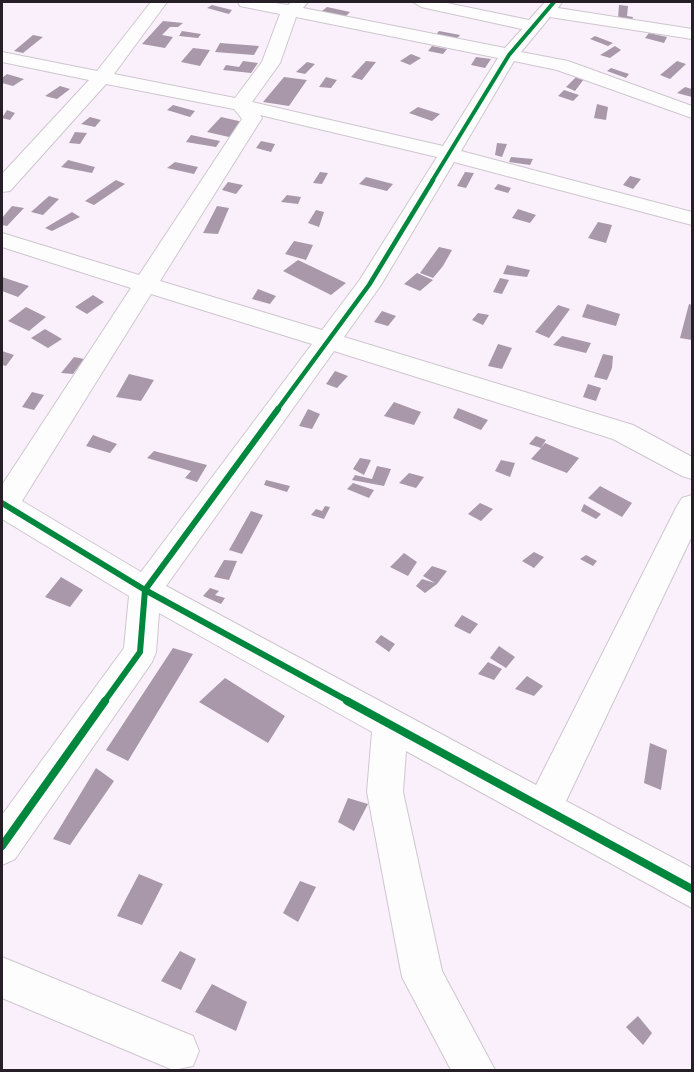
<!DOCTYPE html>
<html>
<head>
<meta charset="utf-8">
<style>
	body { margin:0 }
	#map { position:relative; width:694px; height:1072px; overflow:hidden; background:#faf0fb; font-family:"Playfair Display",serif }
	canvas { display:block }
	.frame { position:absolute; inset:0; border:3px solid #261f27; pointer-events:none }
</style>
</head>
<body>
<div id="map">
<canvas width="694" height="1072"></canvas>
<div class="frame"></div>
</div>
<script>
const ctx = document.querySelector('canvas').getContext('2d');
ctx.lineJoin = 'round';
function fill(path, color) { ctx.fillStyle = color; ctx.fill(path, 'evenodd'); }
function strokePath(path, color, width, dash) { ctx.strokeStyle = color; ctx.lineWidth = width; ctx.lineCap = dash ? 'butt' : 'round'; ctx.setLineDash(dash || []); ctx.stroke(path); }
const building = new Path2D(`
	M212 5 232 10 229 14 207 8Z
	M619 5 628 6 627 16 633 17 632 21 618 19Z
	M327 7 350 12 345 17 322 11Z
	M163 21 183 23 178 27H170L162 35 173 37 165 48 142 44Z
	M182 31 201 34 198 38 179 36Z
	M439 31 460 35 456 40 435 36Z
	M649 33 667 37 664 43 645 38Z
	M33 35 43 37 23 53 14 51Z
	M595 36 613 43 608 46 590 39Z
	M220 43 259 46 254 55 215 52Z
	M432 46 447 49 443 54 428 51Z
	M615 46 621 50 610 58 600 55Z
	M193 48 210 50 200 66 181 62Z
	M411 54 421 58 410 65 400 61Z
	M476 57 491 59 485 68 471 65Z
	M243 61 258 63 251 73 223 70 226 65 239 67Z
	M366 61 376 62 362 80 351 77Z
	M677 61 686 64 670 79 660 75Z
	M307 62 315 64 305 74 296 72Z
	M611 68 629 74 626 78 607 71Z
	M7 74 24 79 13 86 2 83V78Z
	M577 76 584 79 575 91 566 87Z
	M284 77 307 80 289 106 263 102Z
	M326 77 337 80 331 88 319 87Z
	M60 86 70 89 57 99 45 96Z
	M685 87 692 89V97L677 93Z
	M564 90 579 95 573 101 558 96Z
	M597 104 608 107 606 120 594 118Z
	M173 105 195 111 190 117 167 110Z
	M418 107 440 114 432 121 409 113Z
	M7 110 15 113 10 120 2 118Z
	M90 117 101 120 95 127 81 124Z
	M221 117 243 122 229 137 207 132Z
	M75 132 87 133 80 144 69 143Z
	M191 135 220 141 216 147 186 142Z
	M261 141 275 144 271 152 256 148Z
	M497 143 507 144 502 157 495 155Z
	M511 157 533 159 530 165 509 162Z
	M68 160 95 167 92 173 61 167Z
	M175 162 198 167 194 174 167 168Z
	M320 172 328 173 322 184 313 183Z
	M465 172 474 173 466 188 457 186Z
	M630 176 641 179 633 189 623 185Z
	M366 177 393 184 387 191 359 184Z
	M116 180 125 184 94 205 85 201Z
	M228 182 243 185 236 194 222 190Z
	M498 184 511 188 508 193 494 189Z
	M287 195 301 197 298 204 281 202Z
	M49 196 59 199 43 215 31 212Z
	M12 206 24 208 7 226 2 225V218Z
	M217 206 229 208 218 234 203 233Z
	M518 209 536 215 530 223 512 218Z
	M316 210 324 212 319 227 308 223Z
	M72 212 80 217 52 231 45 228Z
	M598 222 612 225 606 243 588 238Z
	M294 241 313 245 306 260 285 254Z
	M439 247 452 250 443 266 433 278 420 273Z
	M298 260 346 283 331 295 283 271Z
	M507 265 530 270 527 277 503 274Z
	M417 273 433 280 420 291 404 284Z
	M2 277 29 286 18 297 2 291Z
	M500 278 509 280 502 294 493 292Z
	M258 289 276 296 270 304 252 299Z
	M93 295 104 302 87 314 75 307Z
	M587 304 620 314 616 326 582 317Z
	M689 304 692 305V340L680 338Z
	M558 305 570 309 549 338 535 332Z
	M26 307 46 317 29 331 8 321Z
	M382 311 396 316 388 326 374 322Z
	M478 313 489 315 483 325 472 320Z
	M45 329 62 339 48 348 31 338Z
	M562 336 591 343 586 353 553 345Z
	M498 344 512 348 502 369 488 366Z
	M2 351 14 355 6 366 2 365Z
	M603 354 613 356 612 368 607 380 594 377Z
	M74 357 84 359 73 374 61 373Z
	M335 371 348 376 337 388 326 384Z
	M129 374 154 380 141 401 116 397Z
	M588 384 601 388 596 401 583 397Z
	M32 392 44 395 34 410 22 407Z
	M394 402 421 412 414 425 384 416Z
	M458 408 488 420 481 430 453 418Z
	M308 409 320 414 312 429 299 426Z
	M93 435 117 444 110 453 86 446Z
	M536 436 546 440 541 448 545 443 579 458 567 473 531 459 541 448 529 444Z
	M154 451 207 465 197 482 185 478 191 471 147 458Z
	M360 458 371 460 364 475 353 469Z
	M501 460 515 463 510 477 495 471Z
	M377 466 391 469 384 486 352 480 355 475 372 479Z
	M409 473 424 477 416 488 399 483Z
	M266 480 290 486 287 492 264 485Z
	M353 483 374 490 369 498 347 489Z
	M600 486 632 503 622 517 588 498Z
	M480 503 493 509 481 521 468 514Z
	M584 504 601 514 596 519 581 511Z
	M325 506 330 507 324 519 311 515 316 509 322 511Z
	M251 511 263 515 242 554 229 550Z
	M534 552 544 557 534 568 522 561Z
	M404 553 417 562 408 576 390 567Z
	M586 555 597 561 593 566 580 559Z
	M224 560 237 561 229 580 214 577Z
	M432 566 447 571 437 584 425 593 416 586 422 579 435 583 423 576Z
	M61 577 83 590 70 607 45 597Z
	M210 588 219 591 215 595 225 598 221 604 203 596Z
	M462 615 478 624 470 634 454 626Z
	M381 635 395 644 389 652 375 642Z
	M499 646 515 657 506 668 490 658Z
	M173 648 193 654 128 761 106 750Z
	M488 662 502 669 494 680 478 674Z
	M527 676 543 686 534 696 515 689Z
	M225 678 285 716 268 743 199 702Z
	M650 743 667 750 661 790 644 783Z
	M96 768 114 781 70 845 53 839Z
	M348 798 368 804 354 831 338 822Z
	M139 874 163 884 142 925 117 916Z
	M300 881 316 887 298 922 283 913Z
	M180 951 196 959 181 990 161 981Z
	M212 984 247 1002 236 1031 195 1012Z
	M638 1016 652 1033 643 1045 626 1027Z`);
const street = new Path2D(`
	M151 2H167L114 74 235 98 262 62 280 14 240 6 238 2H269L288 5 291 2H308L303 8 505 48 522 29 421 7 413 2H442L529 20 545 2H562L558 8 692 29V39L550 17 521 52 568 61 692 106V118L557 70 514 61 461 151 692 212V225L454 162 381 285 344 337 633 425 692 457V479L682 476 613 439 334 351 166 586 536 785 677 506 682 498 692 495V536L566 801 692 868V908L406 751 403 792 442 971 495 1070H451L402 977 367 792 372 732 159 613 156 652 152 662 15 859 2 865V815L124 648 129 596 2 519V485L131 288 2 247V233L139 275 242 119 234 109 106 84 10 191 2 192V174L89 80 2 62V52L97 71ZM296 17 498 58 443 146 252 102 280 63ZM260 115 437 157 359 281 322 330 160 281 262 118ZM151 294 312 344 141 572 22 501Z
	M2 957 193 1036 199 1051 193 1066 173 1070 2 998Z`);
const cyclewayFar3 = new Path2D(`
	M432 181 509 55 554 2`);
const cyclewayFar2 = new Path2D(`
	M277 410 369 285 433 180`);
const cyclewayFar1 = new Path2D(`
	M2 503 145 590 350 702
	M104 702 140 652 145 590 278 409`);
const cycleway = new Path2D(`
	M347 701 692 889
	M2 846 105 701`);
fill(building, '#a898aa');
strokePath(street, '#cec6cf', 2);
fill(street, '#fefdfe');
strokePath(cyclewayFar3, '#00873e', 4);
strokePath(cyclewayFar2, '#00873e', 4.5);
strokePath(cyclewayFar1, '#00873e', 6);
strokePath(cycleway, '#00873e', 8);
</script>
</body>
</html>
